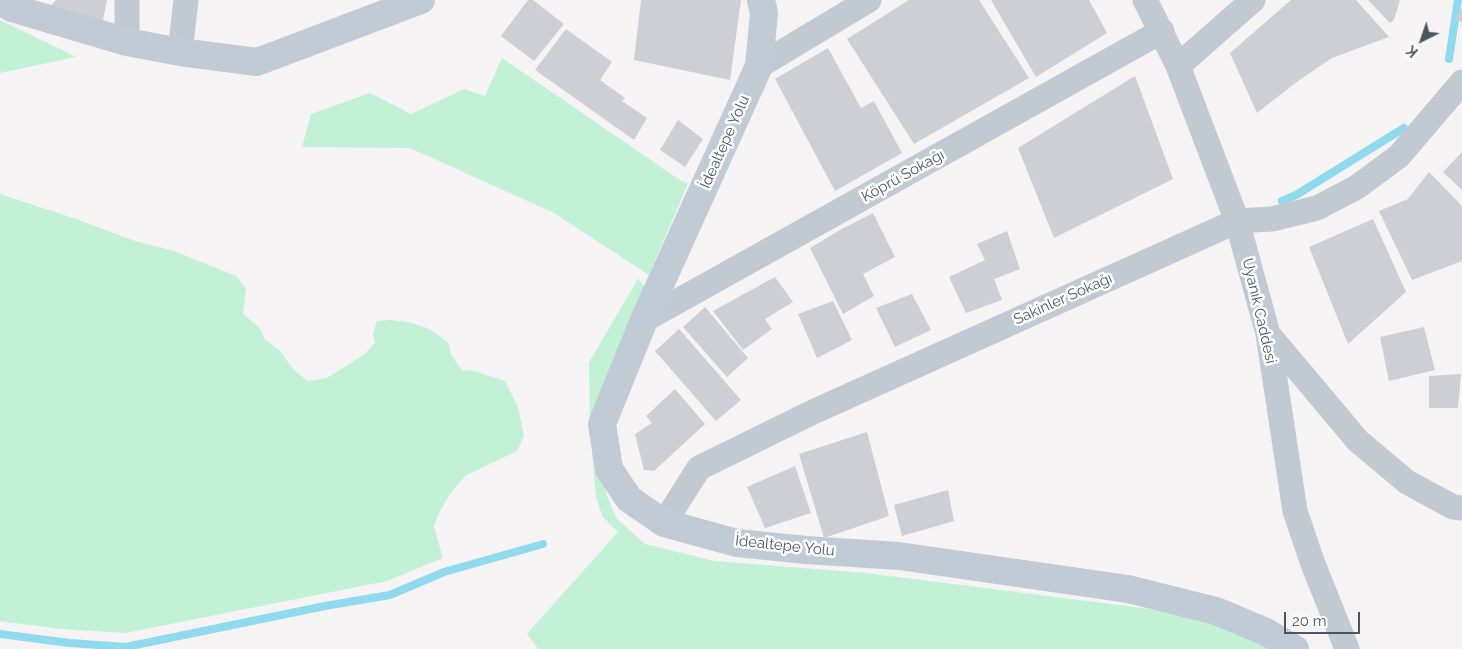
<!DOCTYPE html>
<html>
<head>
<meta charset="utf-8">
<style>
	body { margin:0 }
	#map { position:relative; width:1462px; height:649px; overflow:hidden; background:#f5f3f3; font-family:Raleway,sans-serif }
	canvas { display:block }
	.north { position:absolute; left:1397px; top:15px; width:50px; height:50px; -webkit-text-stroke:4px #fff; paint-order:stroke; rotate:221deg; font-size:14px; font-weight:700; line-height:20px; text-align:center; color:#4a5661 }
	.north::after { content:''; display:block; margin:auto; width:18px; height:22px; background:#4a5661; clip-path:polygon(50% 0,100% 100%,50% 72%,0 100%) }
	.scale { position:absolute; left:1284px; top:612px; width:76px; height:22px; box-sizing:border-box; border:2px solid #4a5661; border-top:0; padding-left:6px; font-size:15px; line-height:18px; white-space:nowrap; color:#4a5661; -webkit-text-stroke:4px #fff; paint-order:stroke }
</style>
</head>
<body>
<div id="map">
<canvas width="1462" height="649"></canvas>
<div class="north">K</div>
<div class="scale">20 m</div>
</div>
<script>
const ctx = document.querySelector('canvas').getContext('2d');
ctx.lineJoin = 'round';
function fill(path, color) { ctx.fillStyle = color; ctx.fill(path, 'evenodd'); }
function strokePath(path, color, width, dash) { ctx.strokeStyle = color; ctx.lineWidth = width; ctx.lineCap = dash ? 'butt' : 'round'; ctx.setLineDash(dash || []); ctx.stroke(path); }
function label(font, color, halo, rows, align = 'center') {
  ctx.font = font + ' Raleway,sans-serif'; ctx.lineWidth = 5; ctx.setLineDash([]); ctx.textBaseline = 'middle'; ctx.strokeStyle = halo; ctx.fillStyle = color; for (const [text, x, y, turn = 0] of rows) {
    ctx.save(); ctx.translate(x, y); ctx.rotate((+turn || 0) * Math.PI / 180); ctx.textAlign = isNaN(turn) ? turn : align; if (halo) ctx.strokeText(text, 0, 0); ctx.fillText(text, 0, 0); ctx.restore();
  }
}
const green = new Path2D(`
	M0 20 76 57 0 73Z
	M502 58 680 180 688 183 649 275 554 213 410 148 302 147 311 114 370 93 411 114 464 89 485 96Z
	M0 194 73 218 135 241 174 251 236 276 246 288 243 314 259 327 265 339 280 351 296 372 308 381 327 378 365 354 375 343 373 334 377 321 391 320 412 323 427 328 440 336 449 344 451 354 462 370 474 371 505 381 518 407 524 436 517 451 465 476 449 495 437 517 434 527 443 558 387 581 125 633 61 629 0 621Z
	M638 279 649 292 598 445 606 494 617 519 645 544 714 561 866 573 1166 611 1217 623 1275 649H538L527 634 618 532 602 516 596 497 590 428 589 362Z`);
const stream = new Path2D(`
	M1449 59 1458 0
	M1282 201 1296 195 1404 128
	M0 634 70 643 126 647 325 606 390 595 444 572 543 544`);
const building = new Path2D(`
	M56 0H107L102 25 49 8Z
	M528 0H533L564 24 534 61 501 36Z
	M641 0H741L730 80 634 60Z
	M909 0H979L1029 78 914 144 847 39Z
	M991 0H1089L1107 33 1036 77Z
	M1291 0H1356L1389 37 1332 58 1298 81 1257 113 1230 53Z
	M1368 0H1400L1394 20 1390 23Z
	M1462 9V23L1455 18Z
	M566 29 612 62 600 80 625 98 622 101 647 118 634 140 535 70Z
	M828 48 861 108 874 101 902 153 835 191 775 79Z
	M1135 76 1173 179 1054 238 1018 148Z
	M678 120 703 139 685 167 660 150Z
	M1462 152V190L1443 172Z
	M1429 172 1462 206V261L1412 280 1379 211 1408 199Z
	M873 213 895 257 863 274 874 296 843 314 810 248 840 230Z
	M1373 219 1406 292 1348 344 1309 247Z
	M1007 231 1020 269 994 279 1002 300 966 313 949 277 985 260 977 244Z
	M775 277 793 302 765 319 772 329 743 350 713 311Z
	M912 294 931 330 895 347 876 308Z
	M833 301 852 340 817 358 798 314Z
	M705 307 748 358 727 377 683 327Z
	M1424 327 1435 370 1389 381 1380 337Z
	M679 329 741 400 716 421 655 351Z
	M1461 374 1458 408H1429V376Z
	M675 389 705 424 654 471 644 470 635 434 652 423 646 416Z
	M867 432 889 516 824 538 799 454Z
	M795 466 811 513 765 528 747 487Z
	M948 490 954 521 902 536 894 505Z`);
const street = new Path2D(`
	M1145 0 1178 66 1237 221 1268 334 1295 511 1313 564 1347 649
	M127 42V0
	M180 52 186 0
	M759 66 869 0
	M1178 66 1253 0
	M644 320 1162 31
	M1268 334 1358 441 1407 482 1453 507 1462 508
	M664 523 699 468 813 412 1237 221 1272 219 1317 208 1357 187 1399 156 1462 82`);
const secondary = new Path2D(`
	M761 0 764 13 759 66 644 320 602 424 609 469 629 499 664 523 737 543 806 550 899 556 1128 589 1216 611 1266 632 1295 649
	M0 1 12 8 127 42 180 52 257 62 421 0`);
const streetNames = [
	["İdealtepe Yolu",725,142,-66],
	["Köprü Sokağı",903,176,-29],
	["Sakinler Sokağı",1063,299,-24],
	["Uyanık Caddesi",1259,311,77],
	["İdealtepe Yolu",785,546,6]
];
fill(green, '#c3f1d5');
strokePath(stream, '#90daee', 8);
fill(building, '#cdcfd5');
strokePath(street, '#c1cad2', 25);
strokePath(secondary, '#c1cbd6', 28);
label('15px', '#4a5661', '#fff', streetNames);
</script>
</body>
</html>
